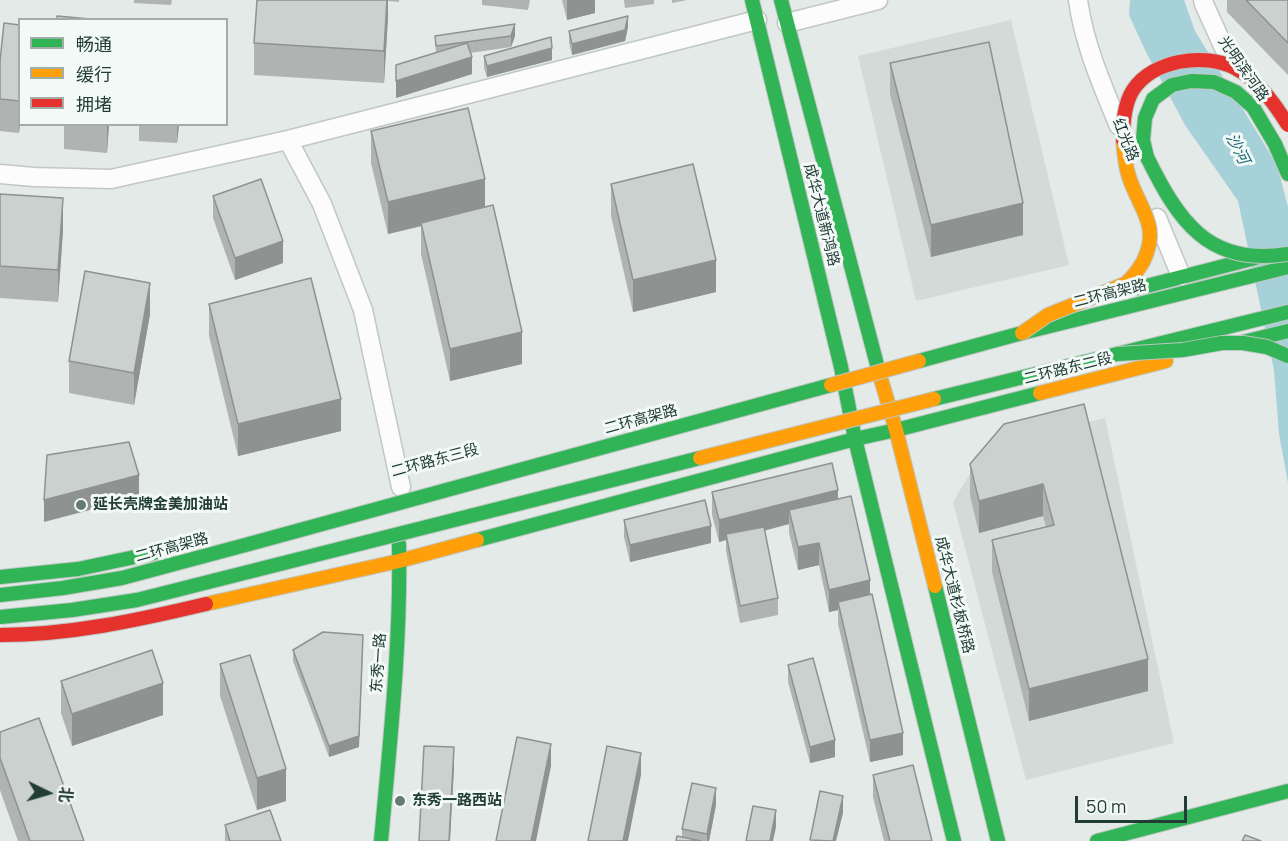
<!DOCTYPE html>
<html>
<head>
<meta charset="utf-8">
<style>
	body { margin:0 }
	#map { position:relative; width:1288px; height:841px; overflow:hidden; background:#e4eae7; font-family:Manrope,"Noto Sans SC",sans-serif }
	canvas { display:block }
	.legend { position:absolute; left:18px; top:18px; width:210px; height:108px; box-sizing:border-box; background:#f3f9f6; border:2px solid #9faea9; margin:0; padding:8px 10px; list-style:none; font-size:18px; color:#223d36 }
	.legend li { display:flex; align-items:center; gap:12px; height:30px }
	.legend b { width:30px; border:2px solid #9faea9 }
	.north { position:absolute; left:18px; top:763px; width:60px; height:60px; -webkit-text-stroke:4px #f3f9f6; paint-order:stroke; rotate:95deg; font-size:16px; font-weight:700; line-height:24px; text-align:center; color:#223d36 }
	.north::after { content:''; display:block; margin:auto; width:21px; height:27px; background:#223d36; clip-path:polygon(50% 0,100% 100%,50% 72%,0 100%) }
	.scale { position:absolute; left:1075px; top:796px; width:112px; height:27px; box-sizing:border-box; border:3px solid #223d36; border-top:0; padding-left:8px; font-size:18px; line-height:21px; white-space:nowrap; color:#223d36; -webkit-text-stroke:4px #f3f9f6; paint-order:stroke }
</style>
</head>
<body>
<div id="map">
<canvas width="1288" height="841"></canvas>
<ul class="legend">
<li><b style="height:8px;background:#30b455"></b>畅通</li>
<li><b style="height:8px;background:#ff9f0a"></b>缓行</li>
<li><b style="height:8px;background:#e5322d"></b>拥堵</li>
</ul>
<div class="north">北</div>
<div class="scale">50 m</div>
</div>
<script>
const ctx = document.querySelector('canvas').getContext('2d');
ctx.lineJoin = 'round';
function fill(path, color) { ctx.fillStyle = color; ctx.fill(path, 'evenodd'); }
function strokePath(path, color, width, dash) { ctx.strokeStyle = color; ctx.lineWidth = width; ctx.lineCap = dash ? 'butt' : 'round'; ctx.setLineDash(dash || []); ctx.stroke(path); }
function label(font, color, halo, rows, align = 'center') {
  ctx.font = font + ' Manrope,"Noto Sans SC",sans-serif'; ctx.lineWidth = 6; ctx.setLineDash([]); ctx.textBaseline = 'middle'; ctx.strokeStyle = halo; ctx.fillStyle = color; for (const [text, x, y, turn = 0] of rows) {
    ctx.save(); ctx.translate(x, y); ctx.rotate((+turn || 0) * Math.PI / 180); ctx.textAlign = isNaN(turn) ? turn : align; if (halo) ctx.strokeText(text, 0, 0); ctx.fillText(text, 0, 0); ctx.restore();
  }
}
const built = new Path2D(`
	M1011 20 1069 265 916 301 858 56Z
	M1105 418 1174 743 1026 780 953 502 985 448Z`);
const water = new Path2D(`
	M1130 0H1184L1195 31 1277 165 1288 207V483L1279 434 1274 370 1238 201 1185 125 1145 50 1129 15Z`);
const street = new Path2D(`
	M1078 0C1084 44 1102 85 1119 126
	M1203 0 1204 4 1224 48 1237 64
	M787 23 878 0
	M288 140 322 204 363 310 401 487
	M0 174 34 177 111 179 288 140 757 20
	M1157 218 1181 276`);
const fast = new Path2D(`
	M752 0 841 367 855 439 954 841
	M781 0 880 376
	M1147 157 1143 140 1145 118 1153 99 1172 85 1191 81 1214 82 1236 92 1253 107 1275 144 1288 174
	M1139 288 1255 258
	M1243 342 1288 331
	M919 361 1022 333 1288 267
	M934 399 1288 312
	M477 540 855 439 896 430 1040 393
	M0 577 78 569 154 553
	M935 586 998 841
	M0 595 63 588 122 578 249 544
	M381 841C390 742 401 643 399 544
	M1097 841 1288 791`);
const slow = new Path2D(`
	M880 376 896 430 935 586
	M1040 393 1166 361
	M206 604 399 561 477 540`);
const jam = new Path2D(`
	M0 635C70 635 139 620 206 604`);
const fastBridge = new Path2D(`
	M1147 157C1178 220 1208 267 1288 254
	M1118 354 1183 350 1222 343H1243L1267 347 1288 356
	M249 544 831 385
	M0 617 72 610 137 600 700 458`);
const slowBridge = new Path2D(`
	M1022 333 1048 315 1125 284C1133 278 1138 270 1143 262 1161 226 1140 210 1129 177 1125 165 1124 152 1123 140
	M831 385 919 361
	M700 458 934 399`);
const jamBridge = new Path2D(`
	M1123 140C1123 123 1124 104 1133 90 1153 60 1204 52 1235 68 1258 80 1274 103 1288 125`);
const wall = new Path2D(`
	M134 0H172L171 5 134 3Z
	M257 0H399V2L388 1V17L384 83 254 75V43Z
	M482 0H530L528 10 482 5Z
	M562 0H595V13L567 20Z
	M624 0H654V4L625 8Z
	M672 0H687L672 3Z
	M1227 0H1288V75L1227 12Z
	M20 25V124L19 133 0 131V61Z
	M628 27 625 41 572 55 569 43V31Z
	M435 36H515L511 47 470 53 472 74 396 98 436 53Z
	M484 56 552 60 487 77 484 68Z
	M890 63 1023 235 931 257 890 94Z
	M64 124H109L107 153 64 149Z
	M139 124H179L177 143 139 141Z
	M371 131 485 207 522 364 450 381 421 254V226L388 234 371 163Z
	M611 184 716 292 633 312 611 216Z
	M0 194 63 230 58 302 0 298Z
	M213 196 283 263 235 280 213 218Z
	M209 304 341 431 238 456 209 336Z
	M150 314 134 405 69 393V361Z
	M1084 404 1148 691 1029 721 992 572V540L1046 527 1043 516 979 533 970 496V464Z
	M712 492 838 499 870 595 903 755 870 762 838 624V610L829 612 819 565 798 570 789 533V524L764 531 778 598V615L740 623 726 551V540L719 542 712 515Z
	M624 520 711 543 630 562 624 537Z
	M293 650 359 747 329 757 293 661Z
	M220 664 286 801 257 810 220 696Z
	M788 665 835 757 810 763 788 682Z
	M61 681 163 715 72 746 61 713Z
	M0 732 84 841H18L0 790Z
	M873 775 932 841H884L873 797Z
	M716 805 709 841H676L682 837V829Z
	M225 825 281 841H225Z`);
const shadedWall = new Path2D(`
	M387 0H388V17L384 83V51Z
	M567 0H595V13L567 20Z
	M628 16V27L625 41 572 55V44Z
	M515 24V36L511 47V36Z
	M552 48V60L487 77V66Z
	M472 57V74L396 98V81Z
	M20 97V124L19 133V101Z
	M107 124H109L107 153Z
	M177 124H179L177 143Z
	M485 179V211L421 223V226L388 234V202Z
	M63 198V230L58 302V270Z
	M1023 203V235L931 257V225Z
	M283 241V263L235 280V258Z
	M716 260V292L633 312V280Z
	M150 283V314L134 405V373Z
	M522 332V364L450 381V349Z
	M341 399V431L238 456V424Z
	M139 475V497L44 522V500Z
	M1043 484V516L979 533V501Z
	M838 490V512L789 510V524L727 540 726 534V540L719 542V520Z
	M711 526V543L630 562V545Z
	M819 543V565L798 570V547Z
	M870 580V602H838V610L829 612V590Z
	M363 646 359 747 329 757V746Z
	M1148 659V691L1029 721V689Z
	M163 683V715L72 746V714Z
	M903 733V755L870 762V740Z
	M835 740V757L810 763V747Z
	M551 744V766L536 841H531Z
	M454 747V769L450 841H449Z
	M641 753V775L628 841H623Z
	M286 769V801L257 810V778Z
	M716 788V805L709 841H707V834Z
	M843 796V813L836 841H833Z
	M776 810V827L773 841H770Z`);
const building = new Path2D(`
	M257 0H387L384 51 254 43Z
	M1246 0H1288V43Z
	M57 16 101 20H57Z
	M628 16 625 30 572 44 569 31Z
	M4 23 20 25 19 101 0 99V61Z
	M515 24 511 36 436 46 435 36Z
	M551 37 552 48 487 66 484 56Z
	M989 42 1023 203 931 225 890 63Z
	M467 43 472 57 396 81V65Z
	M468 108 485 179 388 202 371 131Z
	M693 164 716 260 633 280 611 184Z
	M261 179 283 241 235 258 213 196Z
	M0 194 63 198 58 270 0 266Z
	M493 205 522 332 450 349 421 223Z
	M85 271 150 283 134 373 69 361Z
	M311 278 341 399 238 424 209 304Z
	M1084 404 1148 659 1029 689 992 540 1054 525 1043 484 979 501 970 464 1004 424Z
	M129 442 139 475 44 500 47 455Z
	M832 463 838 490 719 520 712 492Z
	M851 496 870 580 829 590 819 543 798 547 789 510Z
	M705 500 711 526 630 545 624 520Z
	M764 527 778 598 740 606 726 534Z
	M872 594 903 733 870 740 838 602Z
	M323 632 363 635 359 736 329 746 293 650Z
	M152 650 163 683 72 714 61 681Z
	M250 655 286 769 257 778 220 664Z
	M813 658 835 740 810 747 788 665Z
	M39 718 84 841H30L0 758V732Z
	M517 737 551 744 531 841H496Z
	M424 746 454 747 449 841H419Z
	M607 746 641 753 623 841H588Z
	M913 765 932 841H890L873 775Z
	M692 783 716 788 707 834 682 829Z
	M820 791 843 796 833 841 810 840Z
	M753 806 776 810 770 841H746Z
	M270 810 281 841H230L225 825Z
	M1245 835 1261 841H1242Z
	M677 836 701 841H676Z`);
const markers = [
	[81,505,6,"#667a74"],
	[400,801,6,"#667a74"]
];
const streetNames = [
	["光明滨河路",1243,69,55],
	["红光路",1125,140,68],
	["成华大道新鸿路",821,215,76],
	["二环高架路",1110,294,-14],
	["二环路东二段",1068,369,-14],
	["二环高架路",641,420,-15],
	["二环路东三段",435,461,-15],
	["二环高架路",172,548,-15],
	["成华大道杉板桥路",954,595,76],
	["东秀一路",379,663,-86]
];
const poiNames = [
	["延长壳牌金美加油站",93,505],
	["东秀一路西站",412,801]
];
const waterNames = [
	["沙河",1237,149,63]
];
fill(built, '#d2dbd7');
fill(water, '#a6d1d8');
strokePath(street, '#c1c7c4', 21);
strokePath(fast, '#c0c7c4', 16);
strokePath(slow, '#c0c7c4', 16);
strokePath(jam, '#c0c7c4', 16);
strokePath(street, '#fbfcfb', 18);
strokePath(fast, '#30b455', 14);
strokePath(slow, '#ff9f0a', 14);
strokePath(jam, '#e5322d', 14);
strokePath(fastBridge, '#bdc6c3', 16, []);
strokePath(slowBridge, '#bdc6c3', 16, []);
strokePath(jamBridge, '#bdc6c3', 16, []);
strokePath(fastBridge, '#30b455', 14);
strokePath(slowBridge, '#ff9f0a', 14);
strokePath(jamBridge, '#e5322d', 14);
fill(wall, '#afb4b2');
fill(shadedWall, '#8e9291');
fill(building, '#cbd1cf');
strokePath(building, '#8e9291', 1.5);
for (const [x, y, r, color] of markers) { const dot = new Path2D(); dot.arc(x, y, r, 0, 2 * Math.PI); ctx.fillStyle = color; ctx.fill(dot); strokePath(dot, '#f3f9f6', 2); }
label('15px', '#223d36', '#f3f9f6', streetNames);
label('bold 15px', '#223d36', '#f3f9f6', poiNames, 'left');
label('italic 16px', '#1d6978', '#f3f9f6', waterNames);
</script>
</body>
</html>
